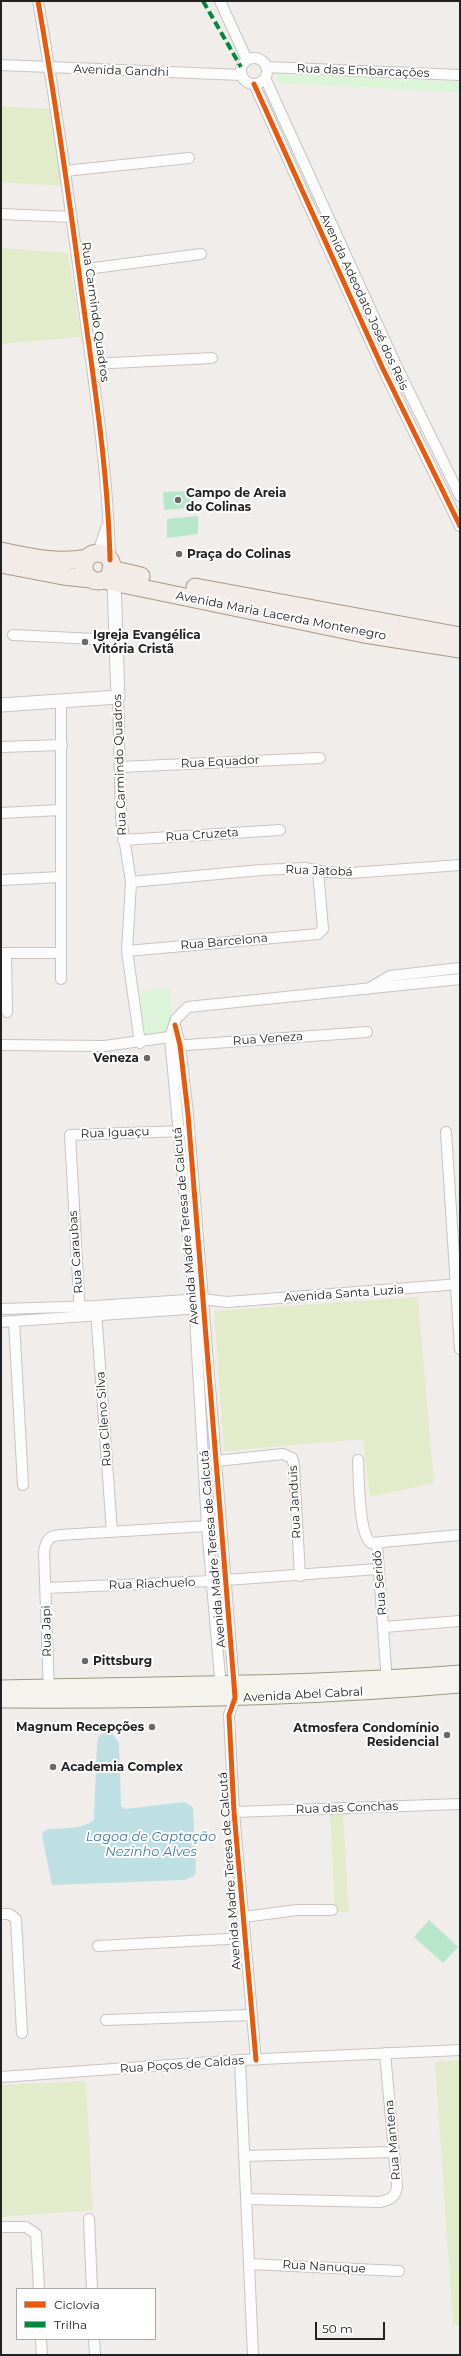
<!DOCTYPE html>
<html>
<head>
<meta charset="utf-8">
<style>
	body { margin:0 }
	#map { position:relative; width:461px; height:2356px; overflow:hidden; background:#f0edeb; font-family:Montserrat,sans-serif }
	canvas { display:block }
	.frame { position:absolute; inset:0; border:2px solid #222; pointer-events:none }
	.legend { position:absolute; left:16px; top:2288px; width:140px; height:52px; box-sizing:border-box; background:#fff; border:1px solid #a7a7a7; margin:0; padding:5px 7px; list-style:none; font-size:12px; color:#222 }
	.legend li { display:flex; align-items:center; gap:8px; height:20px }
	.legend b { width:20px; border:1px solid #a7a7a7 }
	.scale { position:absolute; left:315px; top:2322px; width:70px; height:18px; box-sizing:border-box; border:2px solid #222; border-top:0; padding-left:5px; font-size:12px; line-height:14px; white-space:nowrap; color:#222; -webkit-text-stroke:3px #fff; paint-order:stroke }
</style>
</head>
<body>
<div id="map">
<canvas width="461" height="2356"></canvas>
<div class="frame"></div>
<ul class="legend">
<li><b style="height:5px;background:#e8590c"></b>Ciclovia</li>
<li><b style="height:5px;background:#00873e"></b>Trilha</li>
</ul>
<div class="scale">50 m</div>
</div>
<script>
const ctx = document.querySelector('canvas').getContext('2d');
ctx.lineJoin = 'round';
function fill(path, color) { ctx.fillStyle = color; ctx.fill(path, 'evenodd'); }
function strokePath(path, color, width, dash) { ctx.strokeStyle = color; ctx.lineWidth = width; ctx.lineCap = dash ? 'butt' : 'round'; ctx.setLineDash(dash || []); ctx.stroke(path); }
function label(font, color, halo, rows, align = 'center') {
  ctx.font = font + ' Montserrat,sans-serif'; ctx.lineWidth = 4; ctx.setLineDash([]); ctx.textBaseline = 'middle'; ctx.strokeStyle = halo; ctx.fillStyle = color; for (const [text, x, y, turn = 0] of rows) {
    ctx.save(); ctx.translate(x, y); ctx.rotate((+turn || 0) * Math.PI / 180); ctx.textAlign = isNaN(turn) ? turn : align; if (halo) ctx.strokeText(text, 0, 0); ctx.fillText(text, 0, 0); ctx.restore();
  }
}
const grass = new Path2D(`
	M1 106 50 109 62 186 1 182Z
	M1 248 68 253 81 337 1 344Z
	M418 1297 434 1483 370 1497 363 1439 224 1451 214 1311Z
	M343 1812 349 1912H335L330 1813Z
	M460 2060V2325H453L435 2062Z
	M86 2081 93 2210 1 2217V2085Z`);
const park = new Path2D(`
	M277 74 460 82V92L279 83Z
	M170 988 173 1032 145 1036 140 992Z`);
const pitch = new Path2D(`
	M191 491 193 508 164 510 163 492Z
	M198 516V534L167 538V519Z
	M429 1920 458 1947 443 1963 414 1937Z`);
const water = new Path2D(`
	M105 1732H111L119 1743 121 1806 125 1809 184 1802 193 1807 196 1872 194 1876 185 1880 52 1885 42 1836 43 1832 48 1829C62 1828 84 1830 94 1819L97 1743 99 1736Z`);
const minor = new Path2D(`
	M38 1C55 98 69 196 82 295 94 382 108 471 110 560
	M220 1 247 60
	M241 71a13 13 0 1 1 26 0a13 13 0 1 1-26 0Z
	M1 65 241 75
	M266 67 460 75
	M265 78 395 363 460 496
	M254 84 383 369 460 526
	M65 171 189 158
	M1 214 71 217
	M79 270 201 254
	M92 364 212 358
	M98 553 106 528
	M13 635 115 640
	M118 697 121 818 131 882 127 951 140 1043
	M1 747 62 745
	M120 767 320 758
	M1 813 60 810
	M123 840 280 830
	M1 880 60 877
	M131 882 261 870 305 868 326 872 351 873 460 865
	M127 951 318 934 323 929 318 871
	M1 953H61
	M6 954 7 1012
	M61 979V701
	M368 989 390 976 460 968
	M175 1025 180 1045 188 1114 234 1684 235 1698 229 1715 234 1812 256 2060
	M1 1045 105 1046 176 1036
	M173 1046 367 1032
	M446 1132 460 1349
	M1 1309 96 1306 202 1299 227 1302 460 1284
	M96 1311 112 1532
	M80 1316 70 1135 183 1131
	M14 1321 23 1485
	M1 1322 201 1308
	M358 1460C359 1477 358 1533 371 1543L460 1535
	M216 1461 283 1454 292 1458 294 1465 300 1576
	M377 1544 387 1683
	M46 1588 212 1581 378 1569
	M384 1627 460 1621
	M221 1689 207 1526 194 1299 170 1037 176 1019 188 1007 460 979
	M49 1693 44 1552C46 1541 48 1536 60 1535L207 1526
	M234 1812 460 1804
	M1 1914H9L16 1919 22 2033
	M244 1917 297 1910H332
	M98 1946 245 1938
	M106 2020 250 2015
	M240 2060 253 2355
	M1 2077 240 2060 460 2050
	M244 2156 393 2152
	M246 2199 380 2202C390 2200 396 2197 397 2186L385 2053
	M89 2219 92 2289
	M1 2227H26L36 2234 39 2289
	M249 2264 399 2271
	M41 2339 42 2355
	M94 2339 95 2355`);
const tertiary = new Path2D(`
	M1 705 118 697 114 582`);
const secondary = new Path2D(`
	M1 1688C154 1684 307 1685 460 1673
	M1 1700C154 1701 308 1698 460 1685`);
const primary = new Path2D(`
	M1 551C30 557 57 564 87 558
	M84 567a14 14 0 1 1 28 0a14 14 0 1 1-28 0Z
	M1 564 63 576 91 579
	M111 569 141 576
	M103 580 364 634 460 649
	M195 587 460 636`);
const quiet = new Path2D(`
	M203 1 241 67`);
const cycleway = new Path2D(`
	M38 1C55 98 69 196 82 295 94 382 108 471 110 560
	M254 84 383 369 460 526
	M175 1025 180 1045 188 1114 234 1684 235 1698 229 1715 234 1812 256 2060`);
const markers = [
	[178,500,4,"#6a6968"],
	[179,554,4,"#6a6968"],
	[85,642,4,"#6a6968"],
	[147,1058,4,"#6a6968"],
	[85,1661,4,"#6a6968"],
	[152,1727,4,"#6a6968"],
	[447,1735,4,"#6a6968"],
	[53,1767,4,"#6a6968"]
];
const streetNames = [
	["Avenida Gandhi",121,71,2],
	["Rua das Embarcações",363,71,2],
	["Avenida Adeodato José dos Reis",364,302,65],
	["Rua Carmindo Quadros",95,312,82],
	["Avenida Maria Lacerda Montenegro",281,616,11],
	["Rua Equador",220,762,-3],
	["Rua Carmindo Quadros",120,765,-92],
	["Rua Cruzeta",202,835,-4],
	["Rua Jatobá",319,871,2],
	["Rua Barcelona",224,942,-5],
	["Rua Veneza",268,1039,-4],
	["Rua Iguaçu",115,1133,-2],
	["Avenida Madre Teresa de Calcutá",186,1226,-95],
	["Rua Caraubas",76,1252,-94],
	["Avenida Santa Luzia",344,1294,-4],
	["Rua Cileno Silva",104,1419,-94],
	["Rua Janduis",295,1502,-93],
	["Avenida Madre Teresa de Calcutá",213,1549,-95],
	["Rua Seridó",380,1583,-95],
	["Rua Riachuelo",152,1584,-2],
	["Rua Japi",47,1631,-91],
	["Avenida Abel Cabral",303,1695,-3],
	["Rua das Conchas",347,1808,-2],
	["Avenida Madre Teresa de Calcutá",230,1871,-94],
	["Rua Poços de Caldas",182,2065,-4],
	["Rua Mantena",393,2140,-95],
	["Rua Nanuque",324,2267,3]
];
const poiNames = [
	["Campo de Areia",186,493],
	["do Colinas",186,507],
	["Praça do Colinas",187,554],
	["Igreja Evangélica",93,635],
	["Vitória Cristã",93,649],
	["Veneza",139,1058,"right"],
	["Pittsburg",93,1661],
	["Magnum Recepções",144,1727,"right"],
	["Atmosfera Condomínio",439,1728,"right"],
	["Residencial",439,1742,"right"],
	["Academia Complex",61,1767]
];
const waterNames = [
	["Lagoa de Captação",151,1837],
	["Nezinho Alves",151,1852]
];
fill(grass, '#e2eccb');
fill(park, '#dcf4d8');
fill(pitch, '#b7e6cb');
fill(water, '#bfe0e3');
strokePath(minor, '#c6c4c3', 12);
strokePath(tertiary, '#c6c4c3', 15);
strokePath(secondary, '#9b9982', 17);
strokePath(primary, '#a79786', 19);
strokePath(minor, '#fdfcfc', 10);
strokePath(tertiary, '#fdfcfc', 13);
strokePath(secondary, '#f4f3ed', 15);
strokePath(primary, '#f3ebe7', 17);
strokePath(quiet, '#00873e', 4, [8, 4]);
strokePath(cycleway, '#e8590c', 5);
for (const [x, y, r, color] of markers) { const dot = new Path2D(); dot.arc(x, y, r, 0, 2 * Math.PI); ctx.fillStyle = color; ctx.fill(dot); strokePath(dot, '#fff', 1.5); }
label('12px', '#222', '#fff', streetNames);
label('bold 12px', '#222', '#fff', poiNames, 'left');
label('italic 13px', '#447c9b', '#fff', waterNames);
</script>
</body>
</html>
